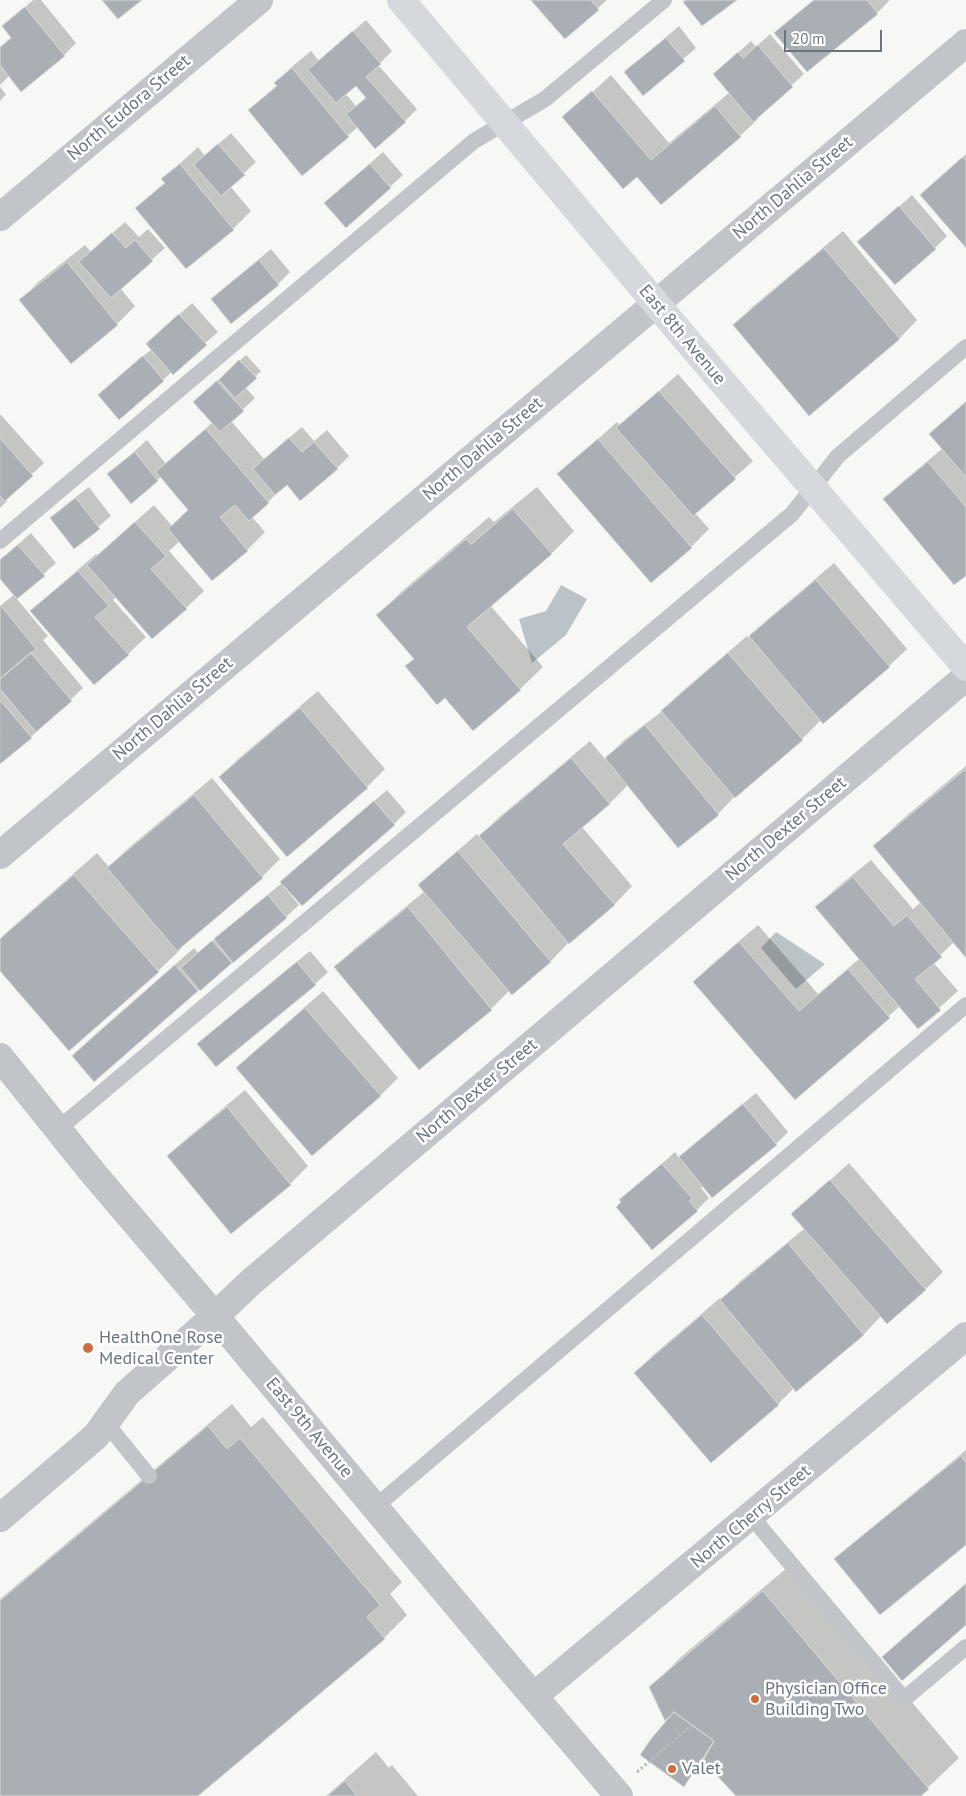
<!DOCTYPE html>
<html>
<head>
<meta charset="utf-8">
<style>
	body { margin:0 }
	#map { position:relative; width:966px; height:1796px; overflow:hidden; background:#f7f7f5; font-family:"PT Sans",sans-serif }
	canvas { display:block }
	.scale { position:absolute; left:784px; top:30px; width:98px; height:22px; box-sizing:border-box; border:2px solid #6a7582; border-top:0; padding-left:6px; font-size:15px; line-height:18px; white-space:nowrap; color:#6a7582; -webkit-text-stroke:4px #fff; paint-order:stroke }
</style>
</head>
<body>
<div id="map">
<canvas width="966" height="1796"></canvas>
<div class="scale">20 m</div>
</div>
<script>
const ctx = document.querySelector('canvas').getContext('2d');
ctx.lineJoin = 'round';
function fill(path, color) { ctx.fillStyle = color; ctx.fill(path, 'evenodd'); }
function strokePath(path, color, width, dash) { ctx.strokeStyle = color; ctx.lineWidth = width; ctx.lineCap = dash ? 'butt' : 'round'; ctx.setLineDash(dash || []); ctx.stroke(path); }
function label(font, color, halo, rows, align = 'center') {
  ctx.font = font + ' "PT Sans",sans-serif'; ctx.lineWidth = 5; ctx.setLineDash([]); ctx.textBaseline = 'middle'; ctx.strokeStyle = halo; ctx.fillStyle = color; for (const [text, x, y, turn = 0] of rows) {
    ctx.save(); ctx.translate(x, y); ctx.rotate((+turn || 0) * Math.PI / 180); ctx.textAlign = isNaN(turn) ? turn : align; if (halo) ctx.strokeText(text, 0, 0); ctx.fillText(text, 0, 0); ctx.restore();
  }
}
const water = new Path2D(`
	M561 585 587 599 566 635 532 663 519 619 546 611Z
	M776 932 825 964 796 989 761 948Z`);
const shadow = new Path2D(`
	M33 0H41L76 43 64 55 10 75 0 85V47L12 37 3 27Z
	M533 0H607L565 37Z
	M814 0H889V1L877 13 776 33Z
	M366 20 392 51 378 65 417 109 405 121 358 127 302 175 249 110 277 85 276 83 294 65 311 51 319 61ZM356 84 366 97 356 106 345 93Z
	M679 26 696 48 643 94 625 72Z
	M770 34 804 74 757 117 758 119 740 136 637 175 564 118 611 75 669 143 730 92 714 74 751 41 756 47Z
	M0 87 6 94 0 101Z
	M231 133 256 162 230 186 251 211 233 229 137 208 165 182 163 179 198 147 205 156Z
	M383 152 403 175 346 226 338 191Z
	M966 154V246L922 195Z
	M912 195 947 236 935 248 859 242Z
	M125 222 139 237 148 229 165 248 120 288 135 306 117 324 71 362 21 300 38 282 85 245 91 252Z
	M843 231 917 320 900 338 809 414 734 325 752 307Z
	M271 249 290 272 278 284 213 299 225 287Z
	M192 303 218 332 119 418 111 383 152 349 160 332Z
	M246 355 261 371 245 387 255 398 231 421 264 459 302 427 314 441 327 430 349 456 337 468 287 484 252 517 265 532 247 550 213 579 180 541 169 551 204 591 186 608 117 596 113 600 146 637 128 654 32 612 50 594 96 554 98 555 154 505 172 526 189 509 161 477 157 480 109 474 147 440 166 464 213 422 207 390Z
	M678 374 753 461 695 513 709 529 691 547 559 474 617 422 620 426Z
	M966 401V574L884 500 902 482 943 448 931 434Z
	M0 414 44 463 5 499 7 501 0 508Z
	M89 487 111 516 74 547 51 519 64 506Z
	M537 487 574 531 552 553 490 605 543 667 520 689 378 615 401 592 489 517 494 522Z
	M31 533 56 563 16 598 48 636 43 640 83 688 31 737 0 763V606L15 594 0 577V560Z
	M834 563 907 649 889 666 821 720 802 739 735 796 718 814 678 846 628 785 610 803 582 827 632 886 615 904 569 942 551 961 512 993 510 990 491 1009 419 1068 336 967 354 949 425 891 420 885 438 868 477 834 479 837 498 818 590 741 605 759 624 740 665 709 680 693 747 636 749 638 768 619Z
	M318 691 385 769 367 787 220 777 238 759Z
	M966 766V956L954 942 933 962 958 991 918 1027 900 1006 795 1099 694 982 712 964 758 925 818 994 860 958 817 907 835 889 871 860 913 909 921 902 875 846 898 823Z
	M212 778 280 859 262 877 179 947 181 949 158 971 0 970V939L9 930 97 853 109 867 126 850Z
	M387 790 406 812 394 824 302 904 285 885 284 887 299 905 286 917 201 989 200 988 94 1080 73 1056 91 1038 194 948 198 953 283 882 294 870Z
	M310 951 328 972 315 984 216 1066 199 1044 211 1032Z
	M323 991 398 1078 380 1096 238 1068 255 1051Z
	M245 1090 308 1166 290 1184 232 1233 168 1156 186 1139Z
	M756 1093 788 1132 776 1144 703 1185 701 1188 709 1198 697 1210 623 1202 621 1200 675 1152 679 1158 693 1145Z
	M849 1163 943 1272 925 1290 881 1316 864 1334 796 1390 794 1388 778 1404 636 1373 653 1355 720 1298 722 1300 739 1282 805 1228 793 1214Z
	M232 1404 251 1427 263 1417 402 1582 390 1594 407 1615 384 1638 196 1796H0V1599Z
	M966 1450V1543L836 1559 854 1542Z
	M794 1562 959 1758 919 1796H738L703 1760 684 1785 675 1713 651 1687 681 1657Z
	M966 1583V1624L884 1657 901 1640Z
	M376 1752 389 1768 392 1765 418 1796H326Z`);
const building = new Path2D(`
	M102 0H142L118 19Z
	M531 0H591L599 10 565 39Z
	M686 0H737L702 26 683 2Z
	M814 0H867L878 14 807 72 774 33Z
	M25 7 65 56 21 92 0 65V47L11 38 2 26Z
	M353 31 381 64 366 77 406 122 375 149 346 114 366 98 356 86 336 103 308 70Z
	M666 38 685 61 643 96 624 72Z
	M758 45 793 87 753 122 713 74 738 52 743 58Z
	M292 68 349 137 302 176 248 110 277 86 274 83Z
	M592 91 651 160 715 106 741 137 661 205 637 177 623 189 562 117Z
	M218 144 245 175 221 196 194 165Z
	M963 157 966 161V248L920 195Z
	M180 164 234 230 186 269 135 208 165 183 161 179Z
	M370 164 391 188 346 228 324 203Z
	M899 206 936 249 895 285 857 242Z
	M112 233 126 248 135 240 153 261 111 298 79 262Z
	M824 248 900 339 809 416 733 325Z
	M259 260 279 285 231 324 211 299Z
	M67 262 118 325 71 364 19 300Z
	M179 314 207 345 173 375 146 344Z
	M143 356 164 381 119 420 98 395Z
	M239 360 257 378 235 398 219 380Z
	M217 381 244 411 220 432 193 402Z
	M659 391 736 479 693 516 616 428Z
	M966 402V477L929 434Z
	M206 429 269 503 249 521 235 505 220 517 248 551 212 581 168 529 188 510 156 472Z
	M0 438 33 476 5 501 0 496Z
	M289 438 302 452 314 442 338 469 300 501 287 485 275 495 253 469Z
	M598 439 692 548 651 583 557 474Z
	M135 452 158 481 131 504 107 474Z
	M928 462 966 507V576L954 585 883 499Z
	M76 498 100 529 74 549 50 518Z
	M513 509 552 554 467 627 521 690 473 731 445 698 437 705 405 666 414 659 376 615 466 539 471 544Z
	M135 522 166 556 151 569 187 609 152 639 87 565Z
	M18 545 45 576 17 599 0 579V560Z
	M78 571 109 606 95 617 129 655 94 685 30 611Z
	M816 580 890 667 823 724 749 636Z
	M1 606 36 649 0 679V607Z
	M31 653 72 701 36 732 0 689V679Z
	M728 653 803 740 735 798 661 711Z
	M0 700 32 738 0 764Z
	M300 708 368 788 287 857 219 777Z
	M645 725 719 815 678 848 605 758Z
	M571 758 610 804 563 844 615 905 569 944 479 836Z
	M966 769V958L873 846Z
	M194 795 263 878 177 951 107 868Z
	M374 801 395 825 302 906 280 882Z
	M458 851 551 962 512 995 418 885Z
	M74 875 159 972 69 1051 0 971V939Z
	M853 877 894 926 907 915 942 957 915 979 941 1010 918 1029 815 907Z
	M268 895 287 918 233 963 214 939Z
	M408 907 492 1010 419 1070 334 967Z
	M212 941 232 963 200 991 181 968Z
	M739 942 799 1011 848 969 890 1018 795 1100 693 982Z
	M297 962 316 985 216 1067 197 1044Z
	M175 965 198 991 94 1082 72 1056Z
	M305 1008 381 1096 312 1156 236 1068Z
	M743 1104 777 1145 712 1198 679 1157Z
	M227 1107 291 1185 231 1234 167 1156Z
	M662 1164 692 1198 689 1201 698 1211 652 1250 616 1207 621 1202 619 1200Z
	M830 1180 926 1290 887 1324 791 1214Z
	M788 1243 864 1335 796 1392 720 1300Z
	M702 1315 779 1405 711 1463 634 1373Z
	M208 1426 227 1449 240 1438 380 1605 367 1617 385 1639 198 1796H0V1601Z
	M961 1456 966 1462V1545L880 1615 834 1559Z
	M966 1584V1625L902 1681 882 1657Z
	M763 1591 929 1789 921 1796H736L703 1761 714 1741 674 1712 665 1721 649 1687Z
	M674 1712 714 1741 684 1787 640 1755 651 1739Z
	M345 1781 357 1796H328Z`);
const path = new Path2D(`
	M637 1772 692 1725`);
const lane = new Path2D(`
	M0 541 474 141 545 99 664 0
	M57 1130 792 514 838 456 966 347
	M106 1423 149 1476
	M375 1507 966 1005
	M751 1516 904 1699 966 1647`);
const street = new Path2D(`
	M0 217 259 0
	M0 855 966 43
	M0 1057 93 1173 215 1316 507 1665 619 1796
	M0 1518 96 1436 127 1393 215 1316 251 1282 966 677
	M534 1696 966 1336`);
const secondary = new Path2D(`
	M401 0 685 338 966 667`);
const markers = [
	[88,1348,6,"#cf6b3d"],
	[755,1699,5,"#cf6b3d"],
	[672,1769,5,"#cf6b3d"]
];
const streetNames = [
	["North Eudora Street",129,108,-40],
	["North Dahlia Street",793,188,-40],
	["East 8th Avenue",682,335,50],
	["North Dahlia Street",483,449,-40],
	["North Dahlia Street",173,709,-40],
	["North Dexter Street",786,829,-40],
	["North Dexter Street",477,1091,-40],
	["East 9th Avenue",309,1428,50],
	["North Cherry Street",751,1517,-40]
];
const poiNames = [
	["HealthOne Rose",99,1338],
	["Medical Center",99,1359],
	["Physician Office",765,1689],
	["Building Two",765,1710],
	["Valet",682,1769]
];
fill(water, '#bac3c7');
fill(shadow, '#0003');
fill(building, '#a9afb4');
strokePath(building, '#d9d9d7', 1);
strokePath(path, '#bbbdc0', 3, [2.5, 2.5]);
strokePath(lane, '#c1c4c8', 16);
strokePath(street, '#c1c4c8', 28);
strokePath(secondary, '#d5d8dc', 28);
for (const [x, y, r, color] of markers) { const dot = new Path2D(); dot.arc(x, y, r, 0, 2 * Math.PI); ctx.fillStyle = color; ctx.fill(dot); strokePath(dot, '#fff', 2); }
label('18px', '#6a7582', '#fff', streetNames);
label('18px', '#6a7582', '#fff', poiNames, 'left');
</script>
</body>
</html>
